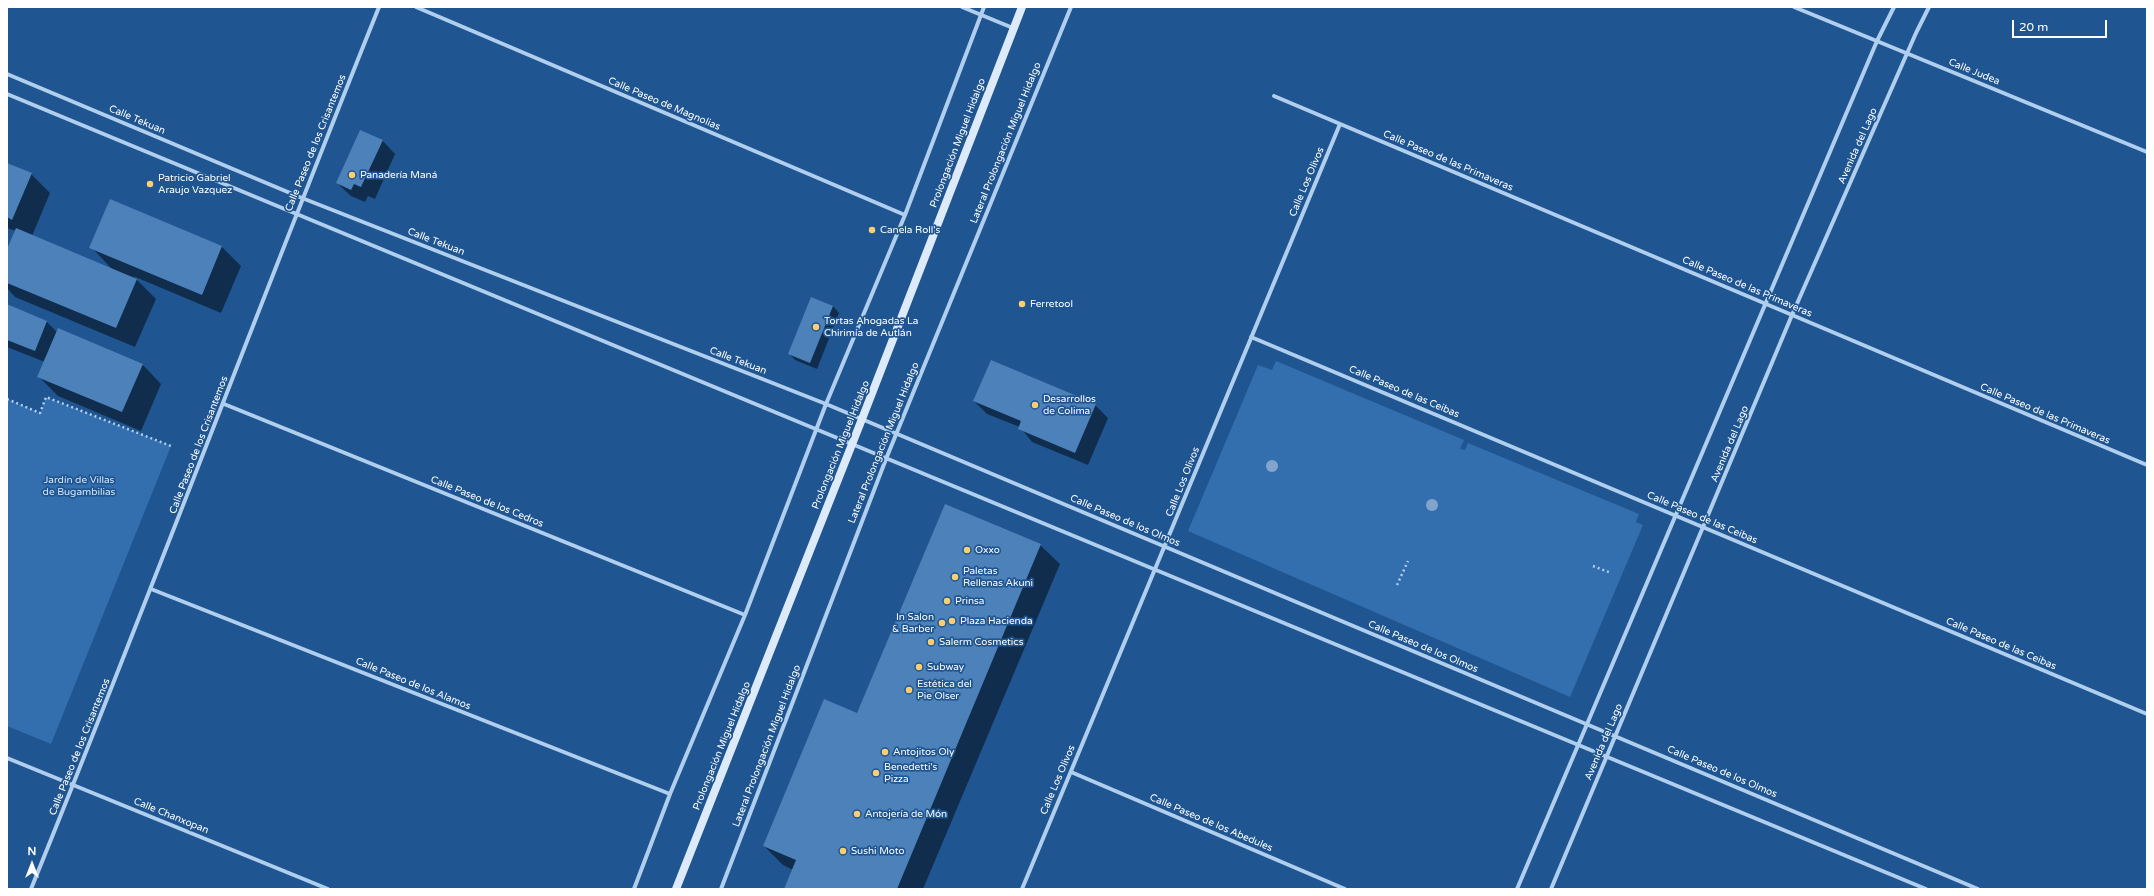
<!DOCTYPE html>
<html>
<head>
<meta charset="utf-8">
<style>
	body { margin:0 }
	#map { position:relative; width:2154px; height:896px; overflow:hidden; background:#1f5591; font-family:"Varela Round",sans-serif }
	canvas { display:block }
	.frame { position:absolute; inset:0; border:8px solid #fff; pointer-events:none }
	.north { position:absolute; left:12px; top:844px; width:40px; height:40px; -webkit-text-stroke:3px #1f5591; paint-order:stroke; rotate:0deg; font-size:11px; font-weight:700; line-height:16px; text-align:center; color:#fff }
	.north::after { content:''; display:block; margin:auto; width:14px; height:18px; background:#fff; clip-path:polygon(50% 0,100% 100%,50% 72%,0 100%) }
	.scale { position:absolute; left:2012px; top:20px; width:95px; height:18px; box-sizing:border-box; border:2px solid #fff; border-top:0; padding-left:5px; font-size:12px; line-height:14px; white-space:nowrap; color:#fff; -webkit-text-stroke:3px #1f5591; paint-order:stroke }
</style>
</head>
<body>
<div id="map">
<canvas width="2154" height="896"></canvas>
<div class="frame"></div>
<div class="north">N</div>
<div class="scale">20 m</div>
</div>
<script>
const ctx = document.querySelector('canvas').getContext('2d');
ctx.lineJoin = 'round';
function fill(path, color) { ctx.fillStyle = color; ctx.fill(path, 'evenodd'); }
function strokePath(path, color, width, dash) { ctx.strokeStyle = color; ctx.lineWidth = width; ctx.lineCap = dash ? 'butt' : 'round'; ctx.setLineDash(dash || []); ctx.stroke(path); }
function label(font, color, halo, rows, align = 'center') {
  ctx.font = font + ' "Varela Round",sans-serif'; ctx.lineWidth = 3.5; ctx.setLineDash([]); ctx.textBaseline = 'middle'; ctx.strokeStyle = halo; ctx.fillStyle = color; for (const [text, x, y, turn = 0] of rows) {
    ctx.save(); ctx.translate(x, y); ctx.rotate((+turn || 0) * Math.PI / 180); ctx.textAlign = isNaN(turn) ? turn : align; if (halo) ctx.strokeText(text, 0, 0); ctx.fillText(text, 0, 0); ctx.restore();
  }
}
const green = new Path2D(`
	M1276 361 1464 440 1460 449 1465 450 1468 443 1639 514 1636 522 1643 525 1570 697 1188 531 1258 365 1272 370Z
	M46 397 171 446 51 744 7 726V399L40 413Z`);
const shadow = new Path2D(`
	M382 140 395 154 375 199 368 196 365 202 351 196 337 183Z
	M7 164 31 174 50 193 32 236 113 270 91 247H222L241 266 221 313 133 276 156 299 135 347 15 297 7 288V252L16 231 7 228Z
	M7 304 47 322 57 332 142 364 161 384 141 431 58 396 39 377 45 362 7 347Z
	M833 306 839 313 817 369 795 360 789 353Z
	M974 401 1095 405 1108 418 1088 465 1032 442 1020 427 987 414Z
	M1040 545 1060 564 923 889H785L793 870 783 865 764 846 858 714Z`);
const building = new Path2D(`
	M360 130 383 140 361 187 354 184 351 190 336 183Z
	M7 163 32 173 12 220 7 217Z
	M110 199 222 246 202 295 89 248Z
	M16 228 137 279 116 328 7 283V249Z
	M811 297 833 306 810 363 788 354Z
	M7 304 47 321 35 351 7 340Z
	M58 328 143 364 122 412 37 377Z
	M991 360 1096 404 1075 453 1018 429 1021 421 973 401Z
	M945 504 1041 544 897 889H784L796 860 763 846 824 699 857 713Z`);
const path = new Path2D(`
	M7 399 40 413 46 397 171 446
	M1593 566 1611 573
	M1397 585 1408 561`);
const minor = new Path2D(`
	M416 7 905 215
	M962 7 1013 28
	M1794 7 2147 152
	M7 74 302 198 826 404 1978 889
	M7 94 1926 889
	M1274 96 2147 465
	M1251 337 2147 714
	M224 404 745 615
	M151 589 670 794
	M7 758 328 889
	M1071 772 1345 889
	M31 889C150 596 261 300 379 7
	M634 889 670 794 745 615 826 404 905 215 984 7
	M721 889 886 459 1071 7
	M1022 889 1340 124
	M1517 889 1877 41 1894 7
	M1551 889 1792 315 1916 33 1929 7`);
const secondary = new Path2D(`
	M676 889 862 419 1022 7`);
const trees = [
	[1272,466],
	[1432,505]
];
const markers = [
	[352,175,4,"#fbce71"],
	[150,184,4,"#fbce71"],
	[872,230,4,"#fbce71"],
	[1022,304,4,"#fbce71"],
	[816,327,4,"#fbce71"],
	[1035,405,4,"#fbce71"],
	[967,550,4,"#fbce71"],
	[955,577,4,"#fbce71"],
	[947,601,4,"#fbce71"],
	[952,621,4,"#fbce71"],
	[942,623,4,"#fbce71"],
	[931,642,4,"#fbce71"],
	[919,667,4,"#fbce71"],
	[909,690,4,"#fbce71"],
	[885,752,4,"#fbce71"],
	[876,773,4,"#fbce71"],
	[857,814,4,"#fbce71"],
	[843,851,4,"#fbce71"]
];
const streetNames = [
	["Calle Judea",1974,72,22],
	["Calle Paseo de Magnolias",664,104,23],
	["Calle Tekuan",137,120,23],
	["Calle Paseo de los Crisantemos",316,143,-68],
	["Prolongación Miguel Hidalgo",958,143,-69],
	["Lateral Prolongación Miguel Hidalgo",1006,143,-68],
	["Avenida del Lago",1858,146,-66],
	["Calle Paseo de las Primaveras",1448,161,23],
	["Calle Los Olivos",1307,182,-67],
	["Calle Tekuan",436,242,21],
	["Calle Paseo de las Primaveras",1747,287,23],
	["Calle Tekuan",738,361,21],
	["Calle Paseo de las Ceibas",1404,392,23],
	["Calle Paseo de las Primaveras",2045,414,23],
	["Lateral Prolongación Miguel Hidalgo",884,443,-68],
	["Avenida del Lago",1730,444,-67],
	["Calle Paseo de los Crisantemos",199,445,-69],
	["Prolongación Miguel Hidalgo",841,445,-68],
	["Calle Los Olivos",1183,482,-68],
	["Calle Paseo de los Cedros",487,502,22],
	["Calle Paseo de las Ceibas",1702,518,23],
	["Calle Paseo de los Olmos",1125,521,23],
	["Calle Paseo de las Ceibas",2001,644,23],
	["Calle Paseo de los Olmos",1423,647,23],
	["Calle Paseo de los Alamos",413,684,22],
	["Avenida del Lago",1604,742,-67],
	["Prolongación Miguel Hidalgo",722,746,-68],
	["Lateral Prolongación Miguel Hidalgo",767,746,-69],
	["Calle Paseo de los Crisantemos",80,747,-68],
	["Calle Paseo de los Olmos",1722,772,23],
	["Calle Los Olivos",1058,780,-67],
	["Calle Chanxopan",171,816,22],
	["Calle Paseo de los Abedules",1211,823,23]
];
const poiNames = [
	["Panadería Maná",360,175],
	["Patricio Gabriel",158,178],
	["Araujo Vazquez",158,190],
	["Canela Roll's",880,230],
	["Ferretool",1030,304],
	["Tortas Ahogadas La",824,321],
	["Chirimía de Autlán",824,333],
	["Desarrollos",1043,399],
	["de Colima",1043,411],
	["Oxxo",975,550],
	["Paletas",963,571],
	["Rellenas Akuni",963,583],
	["Prinsa",955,601],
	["In Salon",934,617,"right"],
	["& Barber",934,629,"right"],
	["Plaza Hacienda",960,621],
	["Salerm Cosmetics",939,642],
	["Subway",927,667],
	["Estética del",917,684],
	["Pie Olser",917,696],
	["Antojitos Oly",893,752],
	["Benedetti's",884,767],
	["Pizza",884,779],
	["Antojería de Món",865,814],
	["Sushi Moto",851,851]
];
const parkNames = [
	["Jardín de Villas",79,480],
	["de Bugambilias",79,492]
];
fill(green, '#336faf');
fill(shadow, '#0007');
fill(building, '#4c81ba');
strokePath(path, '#b0ceed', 2.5, [2, 3]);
strokePath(minor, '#b0ceed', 4);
strokePath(secondary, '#ddeafa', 8);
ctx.fillStyle = '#84a5cb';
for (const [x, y] of trees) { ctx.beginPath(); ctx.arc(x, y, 6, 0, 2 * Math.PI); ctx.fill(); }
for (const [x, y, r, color] of markers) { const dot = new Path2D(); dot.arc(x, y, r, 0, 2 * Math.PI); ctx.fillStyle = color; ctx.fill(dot); strokePath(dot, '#1f5591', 1.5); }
label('10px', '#fff', '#1f5591', streetNames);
label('10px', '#fff', '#1f5591', poiNames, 'left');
label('10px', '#d6e7fa', '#1f5591', parkNames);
</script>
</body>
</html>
